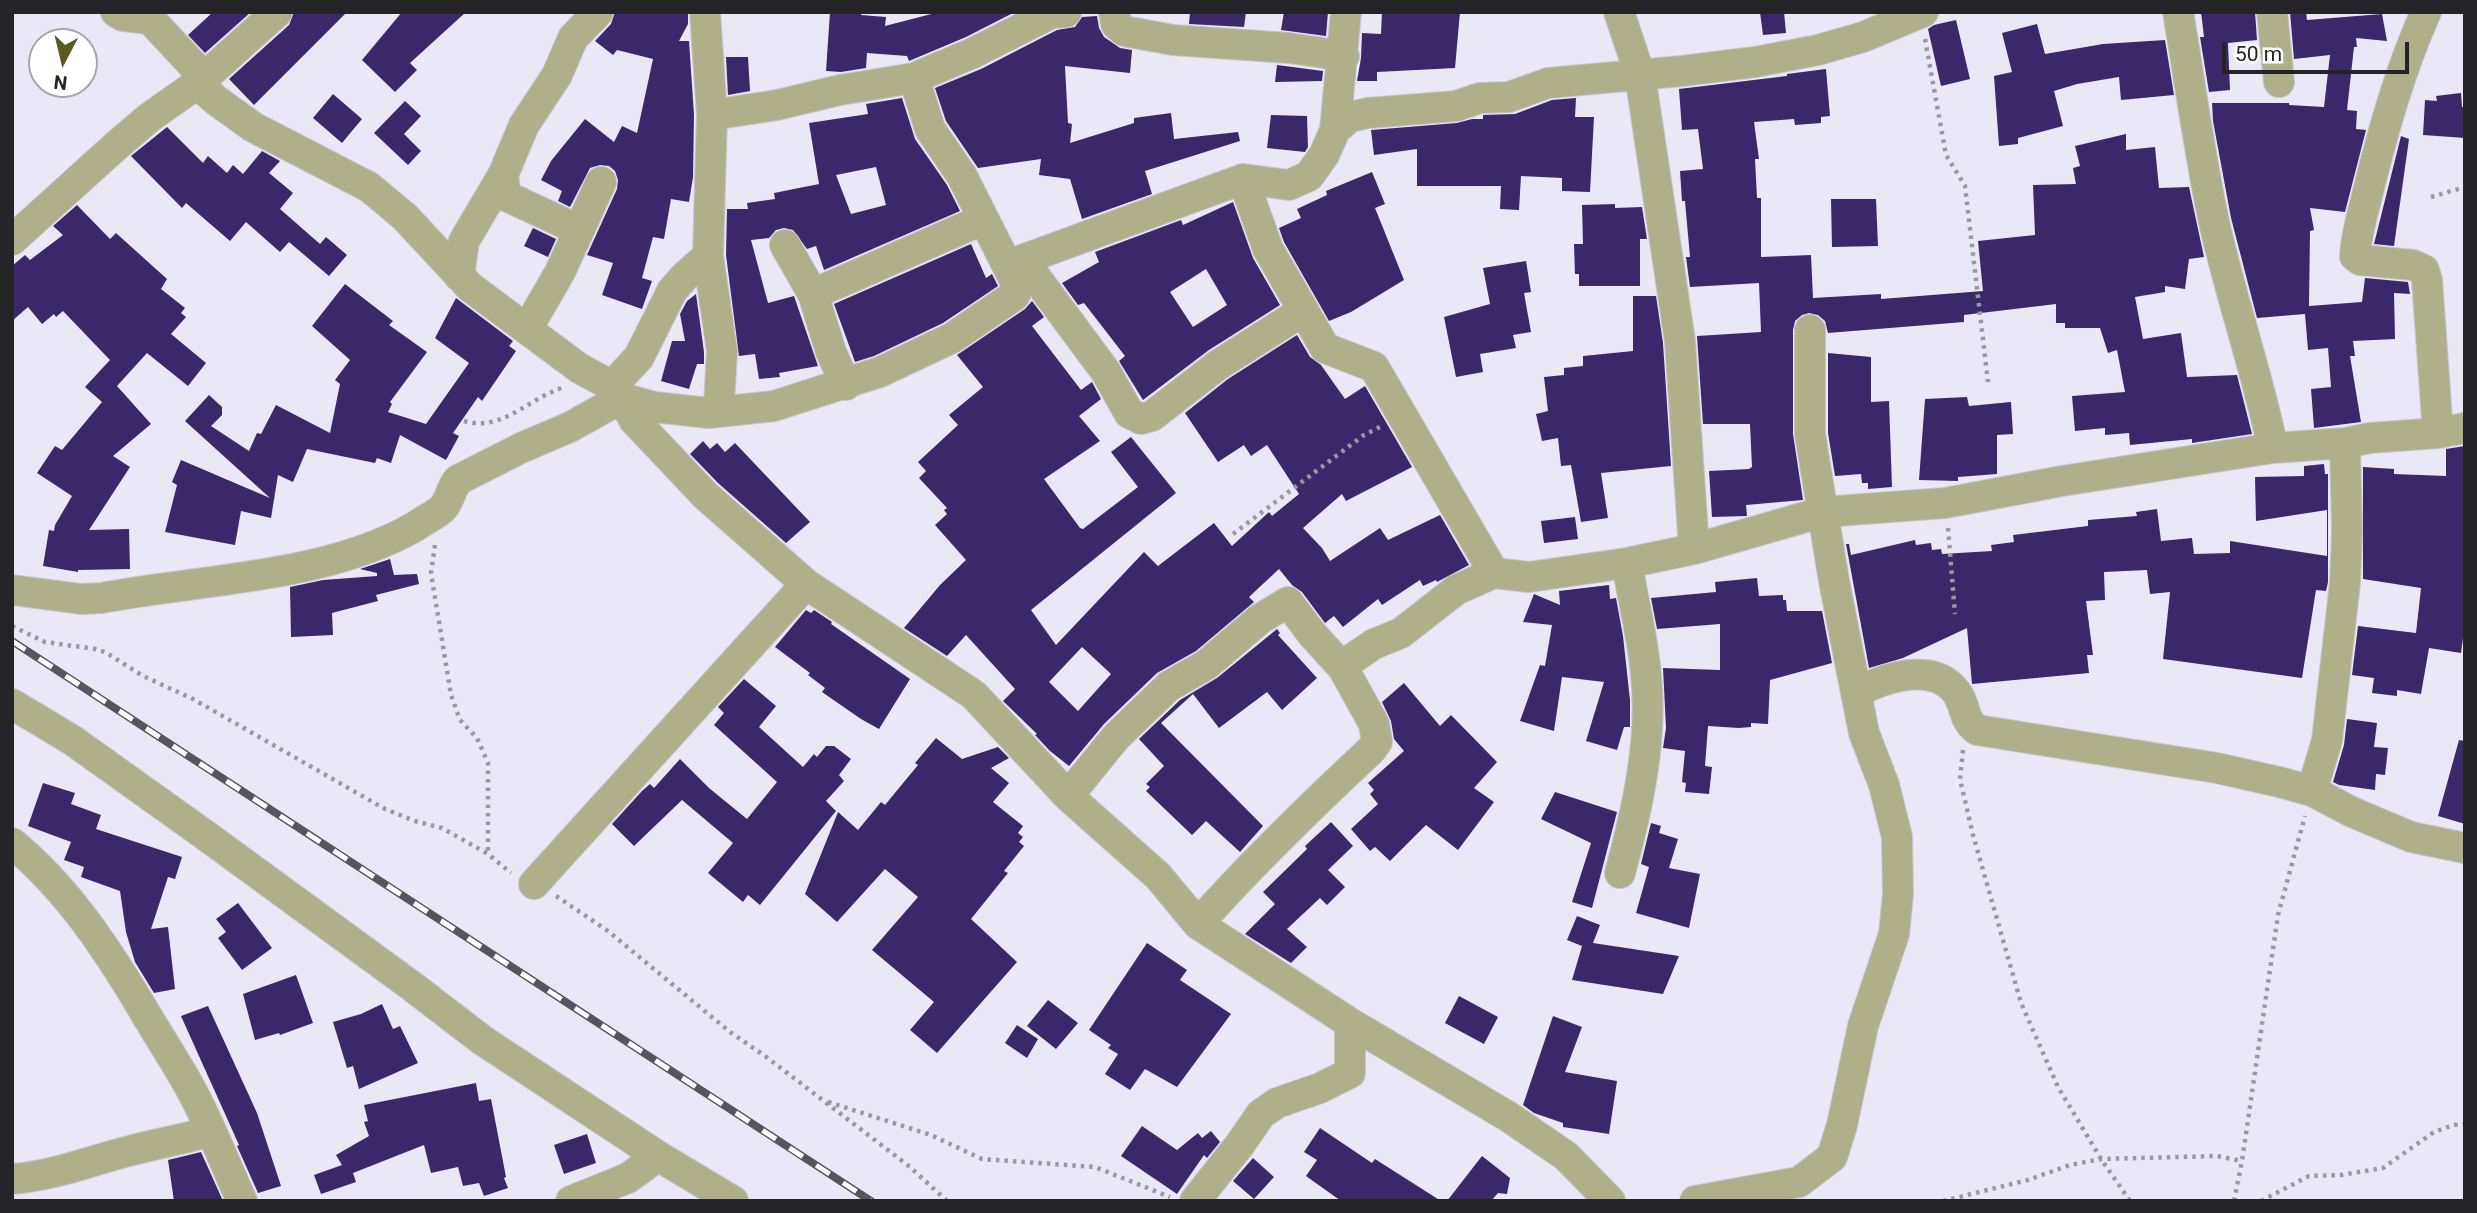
<!DOCTYPE html>
<html>
<head>
<meta charset="utf-8">
<style>
	body { margin:0 }
	#map { position:relative; width:2477px; height:1213px; overflow:hidden; background:#eae8f6; font-family:Roboto,sans-serif }
	canvas { display:block }
	.frame { position:absolute; inset:0; border:14px solid #242328; pointer-events:none }
	.north { position:absolute; left:28px; top:28px; width:70px; height:70px; box-sizing:border-box; background:#fff; border:2px solid #a7a7a9; border-radius:50%; rotate:187deg; font-size:19px; font-weight:700; line-height:28px; text-align:center; color:#242328 }
	.north::after { content:''; display:block; margin:auto; width:24px; height:32px; background:#5b5a26; clip-path:polygon(50% 0,100% 100%,50% 72%,0 100%) }
	.scale { position:absolute; left:2222px; top:42px; width:187px; height:32px; box-sizing:border-box; border:4px solid #242328; border-top:0; padding-left:9px; font-size:21px; line-height:24px; white-space:nowrap; color:#242328; -webkit-text-stroke:5px #fff; paint-order:stroke }
</style>
</head>
<body>
<div id="map">
<canvas width="2477" height="1213"></canvas>
<div class="frame"></div>
<div class="north">N</div>
<div class="scale">50 m</div>
</div>
<script>
const ctx = document.querySelector('canvas').getContext('2d');
ctx.lineJoin = 'round';
function fill(path, color) { ctx.fillStyle = color; ctx.fill(path, 'evenodd'); }
function strokePath(path, color, width, dash) { ctx.strokeStyle = color; ctx.lineWidth = width; ctx.lineCap = dash ? 'butt' : 'round'; ctx.setLineDash(dash || []); ctx.stroke(path); }
const building = new Path2D(`
	M213 12H251L205 53 188 35Z
	M294 12H347L254 105 229 79 289 25Z
	M402 12H466L410 63 417 70 395 92 362 60Z
	M615 12H688V24L679 41H689L694 115 693 177 689 202 671 199 664 239 653 237 642 278 652 281 642 309 602 295 613 263 587 255 617 189 618 180 615 171 609 166 600 165 590 168 570 207 558 201 562 191 541 180 551 161 585 119 614 142 622 126 637 133 653 59 617 50 613 55 595 41 611 24Z
	M830 12H861V15L886 17 885 26 939 12H1015L966 37 909 61 907 56 867 53 866 68 841 72 826 71Z
	M1190 12H1246L1244 27 1189 24Z
	M1284 12H1328L1326 36 1281 30Z
	M1382 12H1460L1455 68 1377 72V81H1357L1361 58 1362 33 1381 34Z
	M1760 12H1784L1786 33 1763 35Z
	M2201 12H2255L2257 40 2228 43 2230 90 2209 92 2200 37H2204Z
	M2290 12H2306L2307 20 2382 14 2387 41 2356 38 2357 47H2354L2347 110 2357 111 2356 129 2366 130 2345 212 2310 208 2314 230 2310 231 2309 306 2362 302 2365 278 2408 282 2410 294 2394 293 2395 339 2353 341 2355 356H2350L2361 422 2314 428 2311 389 2331 387 2328 348 2308 350 2305 314 2257 318 2231 218 2213 121 2212 103H2289V105L2324 107 2330 55 2294 59Z
	M1097 16 1099 28 1104 37 1120 48 1132 50 1130 73 1065 66 1068 123 1072 124 1070 143 1134 123V118L1171 113 1174 139 1238 132 1240 141 1145 171 1152 194 1082 219 1070 179 1039 175 1041 159 978 168 946 121 935 88 981 69 1057 30 1075 27 1082 17Z
	M1956 20 1970 79 1941 86 1928 29 1934 25Z
	M2037 24 2045 54 2103 44 2165 40 2174 95 2121 100 2119 77 2077 84 2054 91 2063 126 2018 138V144L1999 146 1994 76 2012 72 2002 33Z
	M726 57H748L750 91 728 95Z
	M1277 65 1323 71 1322 81 1275 82Z
	M1826 69 1830 116 1821 117V123L1795 125 1794 119 1754 122 1759 159H1755L1757 198H1761V257L1811 255 1813 298 1881 294V299L1983 291 1978 241 2035 235 2033 185 2076 184 2073 168 2080 166 2075 146 2126 134V150L2155 147 2159 188 2189 187 2204 257 2189 259 2185 289 2165 286V292L2135 297 2143 339 2181 333 2187 377 2237 375 2252 434 2192 443V439L2130 445 2129 433 2105 435V428L2075 431 2072 396 2125 392 2117 350 2108 353 2100 328H2065V323H2056V304L1964 315V322L1828 333 1825 321 1818 315 1809 313 1802 315 1795 321 1793 330V434L1803 500 1746 505 1747 516 1712 517 1709 471 1749 469 1752 467 1750 424H1703L1697 336 1761 332 1759 283 1690 287 1686 257H1690L1685 201H1682L1680 171 1703 169 1698 129 1682 130 1679 89 1787 76V74Z
	M2461 93 2462 107H2465V138L2423 135 2425 100 2437 101 2436 96Z
	M333 94 362 119 342 143 313 118Z
	M902 98 915 139 947 185 960 211 824 270 816 246 807 249 793 230 784 228 776 230 769 238 751 240 768 303 794 296 818 366 779 373 780 377 759 379 755 354 739 356 726 255 727 209H748L747 203 775 199 774 193 819 184 809 123 868 114 866 104ZM876 167 886 205 851 214 836 175Z
	M1576 98 1575 117H1594L1590 192 1562 191V178L1521 176 1519 210 1500 209 1501 186H1417V149L1374 155 1371 130 1457 123 1472 119H1483V115L1515 114 1552 100Z
	M405 101 421 116 404 134 421 151 408 165 374 133Z
	M1271 115 1307 116 1308 147 1305 152 1267 148Z
	M167 127 203 163 208 156 227 173 233 165 243 174 262 151 280 161 269 173 293 193 280 209 320 244 326 237 347 255 329 276 289 242 280 252 246 222 230 241 186 203 182 208 131 156Z
	M2401 136 2409 139 2394 246 2374 244Z
	M1372 172 1385 204 1375 208 1404 280 1351 312 1329 321 1284 242 1279 228 1301 218 1297 209 1327 195 1326 191Z
	M1831 199H1876L1878 246 1832 247Z
	M1233 202 1253 258 1280 305 1209 350 1143 400 1119 361 1125 356 1084 303 1078 305 1062 283 1099 262 1095 252 1181 220 1183 225ZM1206 269 1227 305 1193 327 1170 292Z
	M1615 204V208L1642 207 1647 239H1640V286H1579V274H1575L1574 244H1583L1582 205Z
	M77 205 110 239 116 233 167 279 161 289 185 308 181 313 186 317 171 334 206 363 188 386 147 353 117 386 151 424 113 456 130 467 89 530 129 529 130 569 78 570V572L43 566 49 530 54 531 55 525 72 496 37 473 55 446 62 450 102 402 85 387 110 360 63 311 56 317 54 314 42 324 28 307 12 321V266L25 255 30 260 63 235 53 226Z
	M533 228 556 239 548 257 524 246Z
	M971 244 986 278 992 274 998 286 943 323 874 356 855 362 834 304Z
	M1526 261 1531 292 1524 293 1531 332 1513 335 1516 348 1480 354 1483 372 1456 377 1444 317 1490 304 1483 268Z
	M345 284 393 321 389 325 427 352 390 402 392 404 388 412 426 424 469 363 435 338 456 298 513 341 509 346 516 351 482 401 478 397 453 433 459 436 446 460 400 435 391 463 377 458 375 463 307 449 293 482 278 475 271 518 241 511 235 545 165 532 177 485 172 482 181 460 270 498 185 421 209 395 222 407V415L211 426 249 451 257 433 261 434 276 405 330 433 340 384 335 380 350 360 312 326Z
	M696 294 704 352V364H697L689 389 661 381 672 341H685L680 314 687 301Z
	M1633 296H1656L1663 343 1671 466 1601 473 1608 518 1581 522 1571 465 1561 466 1558 438 1542 441 1536 414 1548 411 1544 377 1564 375V368L1583 366V356L1633 351Z
	M1032 301 1044 317 1032 326 1081 390 1092 382 1101 399 1079 416 1100 441 1044 479 1080 528 1083 529 1138 487 1111 452 1131 437 1176 493 1031 610 1056 645 1144 552 1158 566 1214 523 1232 546 1269 512 1272 516 1299 494 1267 445 1251 456 1244 445 1218 462 1185 413 1228 379 1297 335 1310 357 1321 365 1345 399 1365 386 1412 467 1346 501 1342 494 1303 528 1322 548 1330 561 1380 528 1388 540 1440 515 1469 565 1437 582 1436 580 1423 586 1420 580 1382 605 1378 599 1343 627 1334 616 1325 623 1302 592 1292 585 1279 569 1249 597 1254 602 1196 651 1157 673 1104 724 1069 766 1050 751 1035 735 1037 734 1003 701 1015 689 966 635 947 656 904 628 940 585 966 560 935 525 947 514 944 510 947 508 919 478 926 471 918 462 958 425 949 415 983 387 957 355 1025 309ZM1082 647 1111 674 1078 711 1049 682Z
	M1828 353 1871 357V402L1889 401 1892 487 1868 489V483H1862L1861 474 1835 476 1828 433Z
	M1967 397 1969 406 2011 402 2013 434 1997 435V474L1958 477V481L1919 480 1925 399Z
	M703 441 710 449 717 443 725 452 735 443 810 522 786 543 718 483 690 454Z
	M2465 446V623L2461 653 2429 648 2421 694 2397 690V696L2372 693 2374 678 2352 675 2358 626 2416 633 2421 588 2363 579V467L2394 469V474L2446 476V449Z
	M2324 464 2325 474H2328V582L2326 591 2316 590 2302 678 2163 659 2170 592 2150 594 2147 570 2104 572 2105 600 2086 601 2093 655H2087L2089 673 1972 684 1967 628 1903 658 1869 668 1846 544H1849L1851 555 1915 540 1916 545 1931 543 1932 550 1941 549 1942 554 1992 551 1991 545 2014 542 2013 535 2088 526V520L2137 516 2136 512 2157 509 2161 541 2192 538 2194 554 2230 553V541L2327 556V510L2256 521 2255 477 2304 476V466Z
	M1575 517 1578 539 1544 543 1541 521Z
	M390 559 394 575 417 574 419 584 376 595 378 601 332 613 333 635 291 637 290 587 323 580 377 576V573L360 569Z
	M1757 578 1759 596 1783 595V600H1786L1787 611H1822L1832 663 1770 680 1768 724 1751 723V727L1739 728 1708 726 1705 766 1712 767 1709 794 1685 792 1686 783 1682 782 1685 751 1663 748 1666 728 1663 668 1720 670V624L1657 629 1651 598 1716 592 1715 582Z
	M1609 585 1610 599 1616 598 1623 636 1630 700V727H1624L1617 750 1586 741 1604 682 1562 677 1554 731 1520 721 1540 665 1545 666 1552 625 1523 622 1534 594 1560 605 1559 591Z
	M806 610 811 613 814 610 832 622 831 624 910 679 879 729 861 719 822 692 825 688 808 675 810 673 775 647Z
	M1277 629 1280 633 1278 635 1317 678 1282 710 1267 692 1219 728 1193 694 1161 723 1263 826 1240 852 1206 821 1192 835 1146 791 1150 787 1146 784 1164 766 1139 739 1180 700 1217 678Z
	M744 679 776 706 759 727 803 767 814 754 817 757 826 746H834L851 759 839 775 844 781 826 801 836 811 760 905 748 895 743 902 708 873 733 843 682 800 634 846 612 824 642 791 650 784 654 788 680 759 709 788 747 819 777 782 714 725 724 713 718 707Z
	M1404 683 1440 726 1451 715 1497 762 1474 788 1494 802 1458 850 1426 825 1390 861 1375 847 1370 851 1351 829 1378 804 1370 794 1374 790 1368 783 1404 751 1394 739 1391 721 1382 702Z
	M2347 719 2377 723 2374 747 2388 748 2385 775 2376 774 2375 790 2339 785 2333 782 2344 745Z
	M936 738 962 759 998 747 1009 758 991 768 1009 783 993 802 1023 826 1018 833 1023 837 1019 842 1024 846 1004 871 1008 873 971 919 1017 962 937 1053 910 1030 934 1002 872 950 918 897 885 869 837 922 805 894 838 812 858 830 881 802 885 805 918 765 915 763Z
	M2459 740 2465 741V824L2438 816Z
	M43 783 75 793 71 804 101 815 96 829 182 857 175 879 168 877 151 929 168 927 175 989 154 993 135 962 126 932 120 891 81 877 84 867 64 860 71 842 28 826Z
	M1555 792 1617 812 1592 908 1572 902 1591 843 1541 819Z
	M1331 822 1353 846 1328 870 1345 887 1327 905 1320 898 1287 929 1307 947 1291 963 1245 934 1275 904 1263 892 1307 849 1305 846Z
	M1651 823 1661 826 1659 833 1678 839 1669 868 1700 874 1689 928 1636 913 1649 867 1641 864Z
	M238 903 272 948 242 970 218 938 226 932 216 919Z
	M1577 916 1600 925 1593 943 1679 956 1663 994 1572 980 1582 946 1567 940Z
	M1147 943 1187 970 1180 980 1231 1014 1177 1087 1145 1069 1130 1090 1105 1074 1118 1054 1108 1048 1111 1045 1089 1030Z
	M296 975 313 1023 280 1035 279 1033 255 1040 243 994Z
	M1459 996 1498 1017 1484 1044 1445 1023Z
	M1048 1000 1078 1023 1056 1049 1027 1026Z
	M382 1004 393 1029 400 1026 418 1063 359 1089 353 1066 347 1068 333 1022 361 1014Z
	M208 1006 257 1113 281 1186 258 1193 237 1146 239 1145 181 1016Z
	M1553 1016 1582 1027 1565 1072 1617 1081 1609 1134 1563 1127V1123L1534 1113 1523 1105Z
	M1017 1025 1038 1039 1027 1058 1005 1043Z
	M476 1083 479 1101 491 1099 506 1177 504 1178 508 1188 484 1196 479 1183 463 1186 458 1167 431 1173 424 1145 353 1173 356 1182 321 1194 314 1175 342 1165 336 1155 369 1136 364 1122 368 1121 364 1105Z
	M1142 1126 1177 1150 1198 1133 1202 1138 1211 1131 1220 1142 1207 1158 1204 1155 1177 1194 1121 1156Z
	M1320 1128 1372 1163 1375 1159 1441 1201H1341L1306 1176 1317 1160 1304 1152Z
	M587 1134 596 1163 564 1174 554 1145Z
	M201 1152 223 1201H174L168 1160Z
	M1482 1156 1510 1178 1507 1194 1498 1193 1491 1201H1447Z
	M1253 1158 1274 1177 1254 1199 1233 1181Z`);
const path = new Path2D(`
	M1925 39 1946 155 1965 186 1988 382
	M2431 197 2465 187
	M464 421C503 432 527 399 562 388
	M1948 528 1955 614
	M1233 534 1364 435 1380 427
	M435 545 431 573 451 695 460 720 477 738 488 763V853
	M12 626 45 642 95 649 105 652 143 676 193 699 385 809 415 821 442 828 488 854 511 873
	M1963 750 1960 779 1973 835 2021 1003 2058 1087 2101 1159 2130 1201
	M556 896 608 931 730 1032 765 1056 910 1167 947 1201
	M828 1102 931 1135 982 1159 1095 1167 1170 1197
	M1943 1201 2028 1180 2070 1165 2101 1159 2217 1156 2242 1161
	M2234 1201 2242 1161 2278 915 2305 816
	M2261 1201 2309 1176 2341 1175 2383 1168 2434 1132 2453 1125 2465 1124`);
const street = new Path2D(`
	M116 12 123 16 150 19 204 77
	M705 12 712 115 708 256 722 351 719 405 709 413
	M1114 12 1116 24 1124 31 1173 40 1289 48 1344 56
	M1619 12 1640 75 1680 341 1694 549
	M2178 12C2190 82 2199 152 2214 222 2231 298 2257 372 2273 448
	M2272 12 2279 82
	M2426 12C2400 70 2383 131 2368 192 2363 213 2356 234 2355 256L2360 260 2413 265 2424 270 2427 280 2438 433
	M197 84 217 101 253 127 369 187 405 217 470 287 579 368 612 386 622 398 634 420 706 496 806 584 974 695 1068 796 1158 876 1198 924 1350 1023 1509 1117 1566 1156 1610 1201
	M712 115 777 105 840 90 914 78 973 53 1052 13 1066 12
	M1335 130 1346 12
	M503 175 506 196 579 230
	M1243 179 1268 249 1325 348 1374 367 1494 573
	M12 240 116 146 150 117 197 84 277 12
	M785 245 813 294 831 352 846 385
	M1023 260 1106 372 1129 413 1141 419 1152 416 1218 365 1303 311
	M1008 265 1243 179 1289 185 1309 176 1324 155 1335 130 1350 117 1368 113 1456 106 1480 98 1509 97 1548 83 1682 71 1755 62 1818 50 1863 37 1923 12
	M459 276 464 241 503 175 524 125 557 75 573 38 598 12
	M813 294 982 220
	M527 329 560 272 601 182
	M612 386 639 357 672 291 685 276 708 256
	M12 590 81 599 102 598C202 579 327 578 416 526 424 520 436 515 443 508 450 500 451 488 458 480L521 448 570 427 622 398 654 407 709 413 774 406 880 372 952 338 1015 295 1018 287 962 176 930 129 914 78
	M1857 692C1886 677 1934 661 1957 693 1967 708 1962 718 1977 730L2217 768 2279 782 2312 791 2352 812 2411 837 2465 848
	M12 704 72 740 205 835 413 987 482 1040 658 1156 733 1201
	M2312 791 2327 740 2345 583 2347 531 2345 443
	M1068 796 1116 737 1169 686 1206 665 1260 619 1288 602 1312 634 1343 668 1352 659 1374 644 1401 633 1456 590 1494 573 1529 577 1627 563 1694 549 1823 512 1945 503 2062 481 2273 448 2345 443 2370 438 2438 433 2465 428
	M12 843C67 888 108 950 144 1011 158 1035 174 1059 188 1084 209 1121 224 1162 242 1201
	M1620 873C1637 810 1653 741 1646 675 1643 638 1633 601 1627 563
	M534 884 806 584
	M1198 924C1252 863 1311 806 1371 750L1377 742 1374 724 1343 668
	M12 1179C54 1176 92 1160 133 1150 159 1143 185 1139 211 1131
	M571 1201 628 1178 658 1156
	M1195 1201 1241 1143 1261 1114 1277 1103 1320 1088 1350 1073V1023
	M1695 1201 1799 1182 1832 1157 1842 1125 1863 1026 1894 934 1898 894 1897 837 1884 785 1864 733 1834 581 1810 434V330`);
const rail = new Path2D(`
	M12 641 871 1201`);
fill(building, '#3b286b');
strokePath(street, '#c6c5d1', 32);
strokePath(path, '#9998a2', 4.5, [3.5, 5]);
strokePath(street, '#afaf8a', 30);
strokePath(rail, '#56555c', 8);
strokePath(rail, '#fff', 5, [16]);
</script>
</body>
</html>
